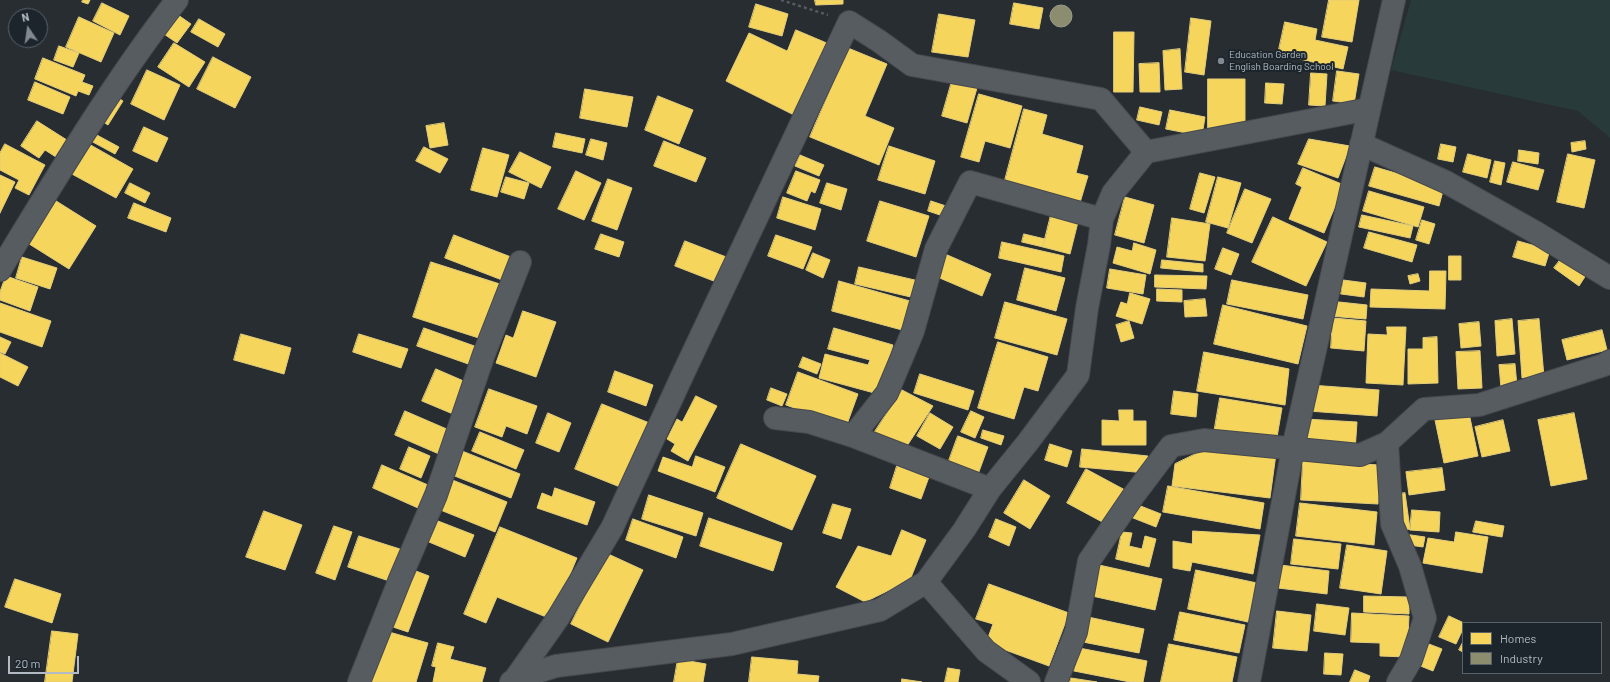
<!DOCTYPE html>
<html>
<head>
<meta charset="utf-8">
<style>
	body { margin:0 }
	#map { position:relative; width:1610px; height:682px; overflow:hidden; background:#282d32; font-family:Barlow,sans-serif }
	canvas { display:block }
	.legend { position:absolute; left:1462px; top:622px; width:140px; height:52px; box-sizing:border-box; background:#1c252c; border:1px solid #586168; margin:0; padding:5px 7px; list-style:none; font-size:12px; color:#b2bbc3 }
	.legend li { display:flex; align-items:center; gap:8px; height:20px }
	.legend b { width:20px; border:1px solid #586168 }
	.north { position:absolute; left:8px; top:8px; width:40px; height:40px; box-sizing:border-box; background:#1c252c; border:1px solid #586168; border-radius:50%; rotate:347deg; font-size:11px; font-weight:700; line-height:16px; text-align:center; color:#b2bbc3 }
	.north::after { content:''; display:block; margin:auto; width:14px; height:18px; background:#828990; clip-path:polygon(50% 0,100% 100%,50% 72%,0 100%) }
	.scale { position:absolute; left:8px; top:656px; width:71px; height:18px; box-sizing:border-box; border:2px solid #b2bbc3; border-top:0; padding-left:5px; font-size:12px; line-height:14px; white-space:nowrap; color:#b2bbc3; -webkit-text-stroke:3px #1c252c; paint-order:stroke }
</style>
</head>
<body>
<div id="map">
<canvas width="1610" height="682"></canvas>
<ul class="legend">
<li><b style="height:11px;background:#f6d55c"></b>Homes</li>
<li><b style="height:11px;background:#8c8c6e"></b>Industry</li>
</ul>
<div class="north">N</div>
<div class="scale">20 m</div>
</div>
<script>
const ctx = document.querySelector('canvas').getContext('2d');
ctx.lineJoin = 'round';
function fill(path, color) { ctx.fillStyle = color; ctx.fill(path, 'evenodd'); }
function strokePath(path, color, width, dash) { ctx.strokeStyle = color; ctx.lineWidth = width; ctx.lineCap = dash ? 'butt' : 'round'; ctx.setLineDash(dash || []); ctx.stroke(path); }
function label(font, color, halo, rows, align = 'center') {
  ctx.font = font + ' Barlow,sans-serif'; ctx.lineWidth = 4; ctx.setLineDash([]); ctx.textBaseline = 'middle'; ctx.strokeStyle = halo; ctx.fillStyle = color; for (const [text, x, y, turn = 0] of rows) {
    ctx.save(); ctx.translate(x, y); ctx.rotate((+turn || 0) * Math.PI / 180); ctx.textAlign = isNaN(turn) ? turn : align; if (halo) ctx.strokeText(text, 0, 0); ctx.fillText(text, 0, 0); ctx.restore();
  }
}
const green = new Path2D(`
	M1411 0H1610V138L1578 111 1391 70Z`);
const homes = new Path2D(`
	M83 0H90L88 4 82 2Z
	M815 0H843V4L816 5Z
	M1329 0H1359L1352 42 1322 37Z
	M102 3 129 16 120 35 93 21Z
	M1014 3 1043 8 1039 29 1010 24Z
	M756 4 788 14 782 36 749 27Z
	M939 14 975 20 968 57 932 52Z
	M178 15 191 24 177 43 164 34Z
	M79 17 114 33 101 62 66 47Z
	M1191 18 1211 21 1204 75 1185 72Z
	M199 19 225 34 218 47 191 32Z
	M1285 22 1317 29 1315 40 1348 47 1343 69 1278 54Z
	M796 30 829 44 796 116 726 81 749 33 787 51Z
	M1114 32H1134L1133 92H1114Z
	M174 43 205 62 189 87 158 67Z
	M59 46 79 53 73 67 54 60Z
	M848 48 887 64 865 116 894 128 879 165 810 137Z
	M1180 49 1182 89 1165 90 1163 51Z
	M213 57 251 77 235 108 197 89Z
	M43 58 85 75 82 82 93 86 89 95 78 91 76 96 35 79Z
	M1159 63 1160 92H1140L1139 64Z
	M147 70 180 85 164 120 131 104Z
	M1337 71 1359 74 1354 104 1333 101Z
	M1311 73 1327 74 1325 106 1309 105Z
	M1208 79H1245V128H1208Z
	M952 81 977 88 967 123 942 116Z
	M35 82 70 97 63 114 28 100Z
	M1266 83 1284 84 1282 104 1265 103Z
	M585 89 633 97 627 127 580 118Z
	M979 94 1022 106 1010 148 985 141 979 162 961 157Z
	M115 96 123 101 108 125 100 120Z
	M658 96 693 110 679 144 645 130Z
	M1140 107 1162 112 1159 125 1137 120Z
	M1024 109 1047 115 1042 134 1083 146 1076 173 1088 176 1079 206 1004 184Z
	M1170 110 1205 117 1202 136 1166 129Z
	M37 121 70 142 59 159 45 150 39 158 21 146Z
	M444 123 448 145 430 148 426 126Z
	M144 127 168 138 157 162 133 151Z
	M556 133 585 139 582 153 553 147Z
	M95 134 119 147 115 154 91 141Z
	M591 139 607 143 603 160 586 155Z
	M1309 139 1350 146 1338 178 1298 164Z
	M664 141 706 158 696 182 654 166Z
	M1585 141 1586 149 1572 152 1571 143Z
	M87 143 133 169 116 198 70 173Z
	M5 144 45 165 29 195 15 188 19 180 0 170V153Z
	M1441 144 1456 147 1453 162 1438 159Z
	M889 146 935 161 925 194 878 180Z
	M424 147 448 159 440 173 416 161Z
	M483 148 509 155 497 197 471 190Z
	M1519 150 1539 153 1538 164 1518 161Z
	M520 152 551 167 541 188 509 172Z
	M1468 154 1491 160 1487 178 1463 172Z
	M1568 154 1595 160 1584 208 1557 202Z
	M800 155 824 165 819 176 795 166Z
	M1495 161 1505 163 1501 185 1490 182Z
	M1513 162 1544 170 1538 190 1507 182Z
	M1375 167 1444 187 1439 206 1369 186Z
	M1303 168 1344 185 1324 233 1289 219 1302 187 1296 184Z
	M576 171 601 183 584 220 558 209Z
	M796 171 820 180 815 193 811 191 807 201 787 193Z
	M1200 173 1215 177 1204 213 1190 209Z
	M0 175 15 182 0 213Z
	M506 177 529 183 524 199 501 192Z
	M1218 177 1241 183 1228 228 1206 222Z
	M608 179 632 188 617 230 592 221Z
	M130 183 150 193 145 203 125 193Z
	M827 183 847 189 841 210 820 203Z
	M1245 189 1271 199 1252 243 1227 233Z
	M1369 191 1424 207 1418 227 1363 211Z
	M783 197 821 209 815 230 777 218Z
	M1125 197 1154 205 1144 243 1115 235Z
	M53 199 96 226 69 269 26 242Z
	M880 201 929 216 916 257 867 241Z
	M931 201 949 207 946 217 928 211Z
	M134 203 171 218 166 232 128 218Z
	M1051 215 1078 222 1070 254 1043 247Z
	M1362 215 1413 226 1410 238 1359 227Z
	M1273 217 1327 242 1306 286 1252 262Z
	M1172 218 1210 224 1205 261 1167 257Z
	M1422 220 1435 224 1429 244 1416 240Z
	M1369 232 1417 245 1412 262 1364 248Z
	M601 234 624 242 619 257 595 249Z
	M1024 234 1045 239 1043 247 1022 242Z
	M454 235 511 257 502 280 445 258Z
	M776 235 812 247 803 269 768 256Z
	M685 241 734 260 724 285 675 266Z
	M1518 241 1550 250 1545 266 1513 257Z
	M1002 242 1064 256 1061 272 999 258Z
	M1134 243 1156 250 1150 274 1113 263 1117 247 1132 251Z
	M1223 248 1239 254 1231 275 1215 269Z
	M813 253 830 260 823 278 806 270Z
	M945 254 991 274 982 296 935 276Z
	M1564 255 1588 272 1579 286 1554 268Z
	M1449 256H1461V280H1449Z
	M22 257 57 268 50 289 16 278Z
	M1162 260 1203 264V272L1161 268Z
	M431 262 503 285 485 340 413 317Z
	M859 267 919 281 915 298 855 284Z
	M1025 268 1065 278 1056 311 1017 300Z
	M1110 269 1146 275 1143 294 1107 288Z
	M1430 271H1446L1445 309 1370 307 1371 289 1429 291Z
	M1418 274 1420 281 1410 284 1408 276Z
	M1155 275 1207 276 1206 289 1155 287Z
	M6 276 38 287 30 311 0 300V292Z
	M1232 280 1308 295 1303 319 1227 304Z
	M1343 280 1366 283 1364 297 1341 294Z
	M839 281 910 301 902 330 832 311Z
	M1157 289 1182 290V302L1157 301Z
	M1130 293 1150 299 1142 324 1116 316 1121 302 1127 304Z
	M1205 299 1207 316 1185 317 1184 301Z
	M1330 301 1367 305 1366 319 1329 316Z
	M1005 302 1067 319 1057 355 995 338Z
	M0 303 51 321 42 347 0 332Z
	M1223 305 1307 326 1298 364 1214 344Z
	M523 311 556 322 536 377 496 363 506 335 513 338Z
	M1333 318 1366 321 1364 351 1331 348Z
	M1512 319 1515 354 1497 356 1495 321Z
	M1539 319 1544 377 1522 378 1518 321Z
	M1129 321 1134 338 1121 342 1116 325Z
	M1479 322 1481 346 1461 348 1459 324Z
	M1387 327H1406L1403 385 1366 383 1368 334 1387 335Z
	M424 328 480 348 474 366 417 346Z
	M834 328 893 345 878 394 819 378 825 354 868 365 870 360 828 349Z
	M1602 330 1607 350 1567 360 1562 340Z
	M241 334 291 348 284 374 234 360Z
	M359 334 408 349 401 368 353 352Z
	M0 337 11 342 5 354 0 352Z
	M1437 337 1438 383 1408 384V349H1423V338Z
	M998 342 1048 357 1038 391 1024 387 1014 419 978 408Z
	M1480 351 1482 388 1458 389 1456 352Z
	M1204 352 1289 369 1285 405 1197 391Z
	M0 353 28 367 18 386 0 377Z
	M803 357 821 364 817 374 799 367Z
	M1515 364 1517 386 1501 388 1499 365Z
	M436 369 466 382 453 414 422 401Z
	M615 371 653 385 646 406 608 392Z
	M798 372 858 394 846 427 786 405Z
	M920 374 974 391 968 410 914 393Z
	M1310 385 1379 390 1377 416 1308 411Z
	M771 388 787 394 782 406 767 400Z
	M489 389 537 406 527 434 506 426 502 437 475 427Z
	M902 390 933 406 905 449 874 433Z
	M1174 391 1198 394 1196 417 1171 414Z
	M696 396 717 406 688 461 671 451 675 444 667 439 677 419 682 422Z
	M1220 398 1282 408 1276 443 1214 433Z
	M602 404 652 424 625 489 575 469Z
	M1119 410H1133V421H1146V445H1102V420L1119 421Z
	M405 411 449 430 439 454 395 435Z
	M971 411 984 417 975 438 961 432Z
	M548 413 571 423 559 452 536 443Z
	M930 413 953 427 940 449 917 436Z
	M1469 413 1478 456 1444 463 1435 420Z
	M1574 413 1587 479 1551 486 1538 420Z
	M1305 419 1357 422 1355 451 1304 448Z
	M1503 420 1510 451 1482 457 1475 427Z
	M983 430 1004 436 1001 445 981 438Z
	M480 432 524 450 516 469 472 451Z
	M958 436 988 447 977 477 947 466Z
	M741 444 816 476 792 530 717 498Z
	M1050 444 1072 451 1067 467 1045 460Z
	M1212 446 1276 454 1270 498 1172 486 1175 464Z
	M409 447 430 456 421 478 400 469Z
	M1082 449 1148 456 1146 473 1080 467Z
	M462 451 520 474 511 498 452 475Z
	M696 456 725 467 715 492 658 471 663 457 692 467Z
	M1303 461 1380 465 1378 504 1301 500Z
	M382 465 428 485 418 508 373 488Z
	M897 466 929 477 921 499 890 488Z
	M1442 468 1445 490 1409 495 1406 472Z
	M1086 469 1125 490 1106 524 1067 503Z
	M450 479 507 502 495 532 438 509Z
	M1024 480 1050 496 1030 529 1004 513Z
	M1168 486 1264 503 1260 529 1163 512Z
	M555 488 595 502 587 525 537 508 542 493 552 497Z
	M1405 493 1410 529 1397 531 1392 495Z
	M649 495 703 513 696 536 642 519Z
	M1133 503 1161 514 1156 527 1128 516Z
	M1300 503 1377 512 1374 545 1296 536Z
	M833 504 851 509 841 539 823 533Z
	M1412 510 1440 512 1439 532 1410 530Z
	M264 511 302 525 285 570 246 557Z
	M709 518 782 543 773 571 700 546Z
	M633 519 683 537 676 558 626 540Z
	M996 519 1016 527 1009 546 989 537Z
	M438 521 474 535 465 557 429 542Z
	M1476 521 1504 526 1502 537 1473 532Z
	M334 526 352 532 335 580 316 573Z
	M500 527 577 558 551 619 497 597 486 623 464 614Z
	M902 530 926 540 910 580 865 602 836 587 858 546 891 556Z
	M1193 531 1260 535 1253 574 1192 562 1190 571 1173 568V541L1192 544Z
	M1122 532 1132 533 1129 546 1142 549 1145 536 1156 539 1149 567 1116 559Z
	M1456 532 1488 537 1482 573 1423 563 1428 538 1454 542Z
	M1404 534 1425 537 1423 547 1402 544Z
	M359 536 403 550 392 582 348 567Z
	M1294 539 1341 544 1338 569 1291 564Z
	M1347 545 1387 551 1381 594 1340 588Z
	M606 553 643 570 608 642 571 624Z
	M1099 565 1162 579 1155 610 1092 596Z
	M1280 565 1329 571 1327 594 1278 588Z
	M408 568 429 576 408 632 387 625Z
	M1196 570 1257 583 1248 622 1188 609Z
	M15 579 61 594 52 623 5 607Z
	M989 584 1069 613 1049 666 986 643 993 624 976 619Z
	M1364 596 1409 597V614L1364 612Z
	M1317 604 1349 608 1345 635 1314 631Z
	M1277 611 1311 615 1307 651 1273 648Z
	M1180 612 1245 625 1239 653 1174 640Z
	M1352 613 1409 616 1407 657 1380 656V643L1351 642Z
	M1449 616 1464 623H1463V629L1456 644 1439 637Z
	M1088 617 1144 629 1139 653 1083 642Z
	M382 630 428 643 416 682H366Z
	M52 631 78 634 72 682H45Z
	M1421 641 1442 649 1433 671 1413 663Z
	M1463 642V652L1459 650Z
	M438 643 454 647 450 659 486 668 482 682H433L436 667 432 666Z
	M1169 644 1237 657 1232 682H1161Z
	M1079 648 1147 661 1143 682H1130L1074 671Z
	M1325 653 1343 654 1341 675 1324 674Z
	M752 657 798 661 797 674 819 676 818 682H749Z
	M678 659 706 664 703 682H674Z
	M948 668 960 670 958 682H945Z
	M1355 670 1370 676 1368 682H1350Z
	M1071 678 1097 682H1070Z
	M902 679 922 682H902Z`);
const industry = new Path2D(`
	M1050 16a11 11 0 1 1 22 0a11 11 0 1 1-22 0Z`);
const path = new Path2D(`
	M781 0 828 15`);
const street = new Path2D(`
	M1361 144 1446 182 1535 232 1610 278
	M0 270C56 178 111 85 177 0
	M775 418 809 422 853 436 990 489
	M853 436 887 393 913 331 936 249 970 182 1102 219
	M926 582 986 651 1029 682
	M515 679 558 618 612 528 683 374 849 22 879 41 912 65 1101 99 1146 152
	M359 682 400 579 436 495 484 354 520 262
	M511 682 515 679 556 666 732 644 880 610 926 582 964 530 990 489 1028 442 1078 375 1087 308 1099 245 1102 219 1113 193 1146 152 1369 109
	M1056 682 1076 632 1089 561 1134 495 1171 446 1204 440 1360 455 1387 443
	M1249 682 1293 448 1394 0
	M1398 682 1411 660 1425 618 1410 566 1392 524 1387 443 1424 409 1479 405 1604 365 1610 361`);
const markers = [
	[1221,61,4,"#828990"]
];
const poiNames = [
	["Education Garden",1229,55],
	["English Boarding School",1229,67]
];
fill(green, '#283a39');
fill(homes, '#f6d55c');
strokePath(homes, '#e2cd7b', 1);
fill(industry, '#8c8c6e');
strokePath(industry, '#979a88', 1);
strokePath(street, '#46494d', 24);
strokePath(path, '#565b5e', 2.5, [3, 3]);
strokePath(street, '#575c61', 22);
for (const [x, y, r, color] of markers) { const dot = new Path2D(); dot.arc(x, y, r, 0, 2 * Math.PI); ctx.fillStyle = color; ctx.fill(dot); strokePath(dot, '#1c252c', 1.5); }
label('10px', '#b2bbc3', '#1c252c', poiNames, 'left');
</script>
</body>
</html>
